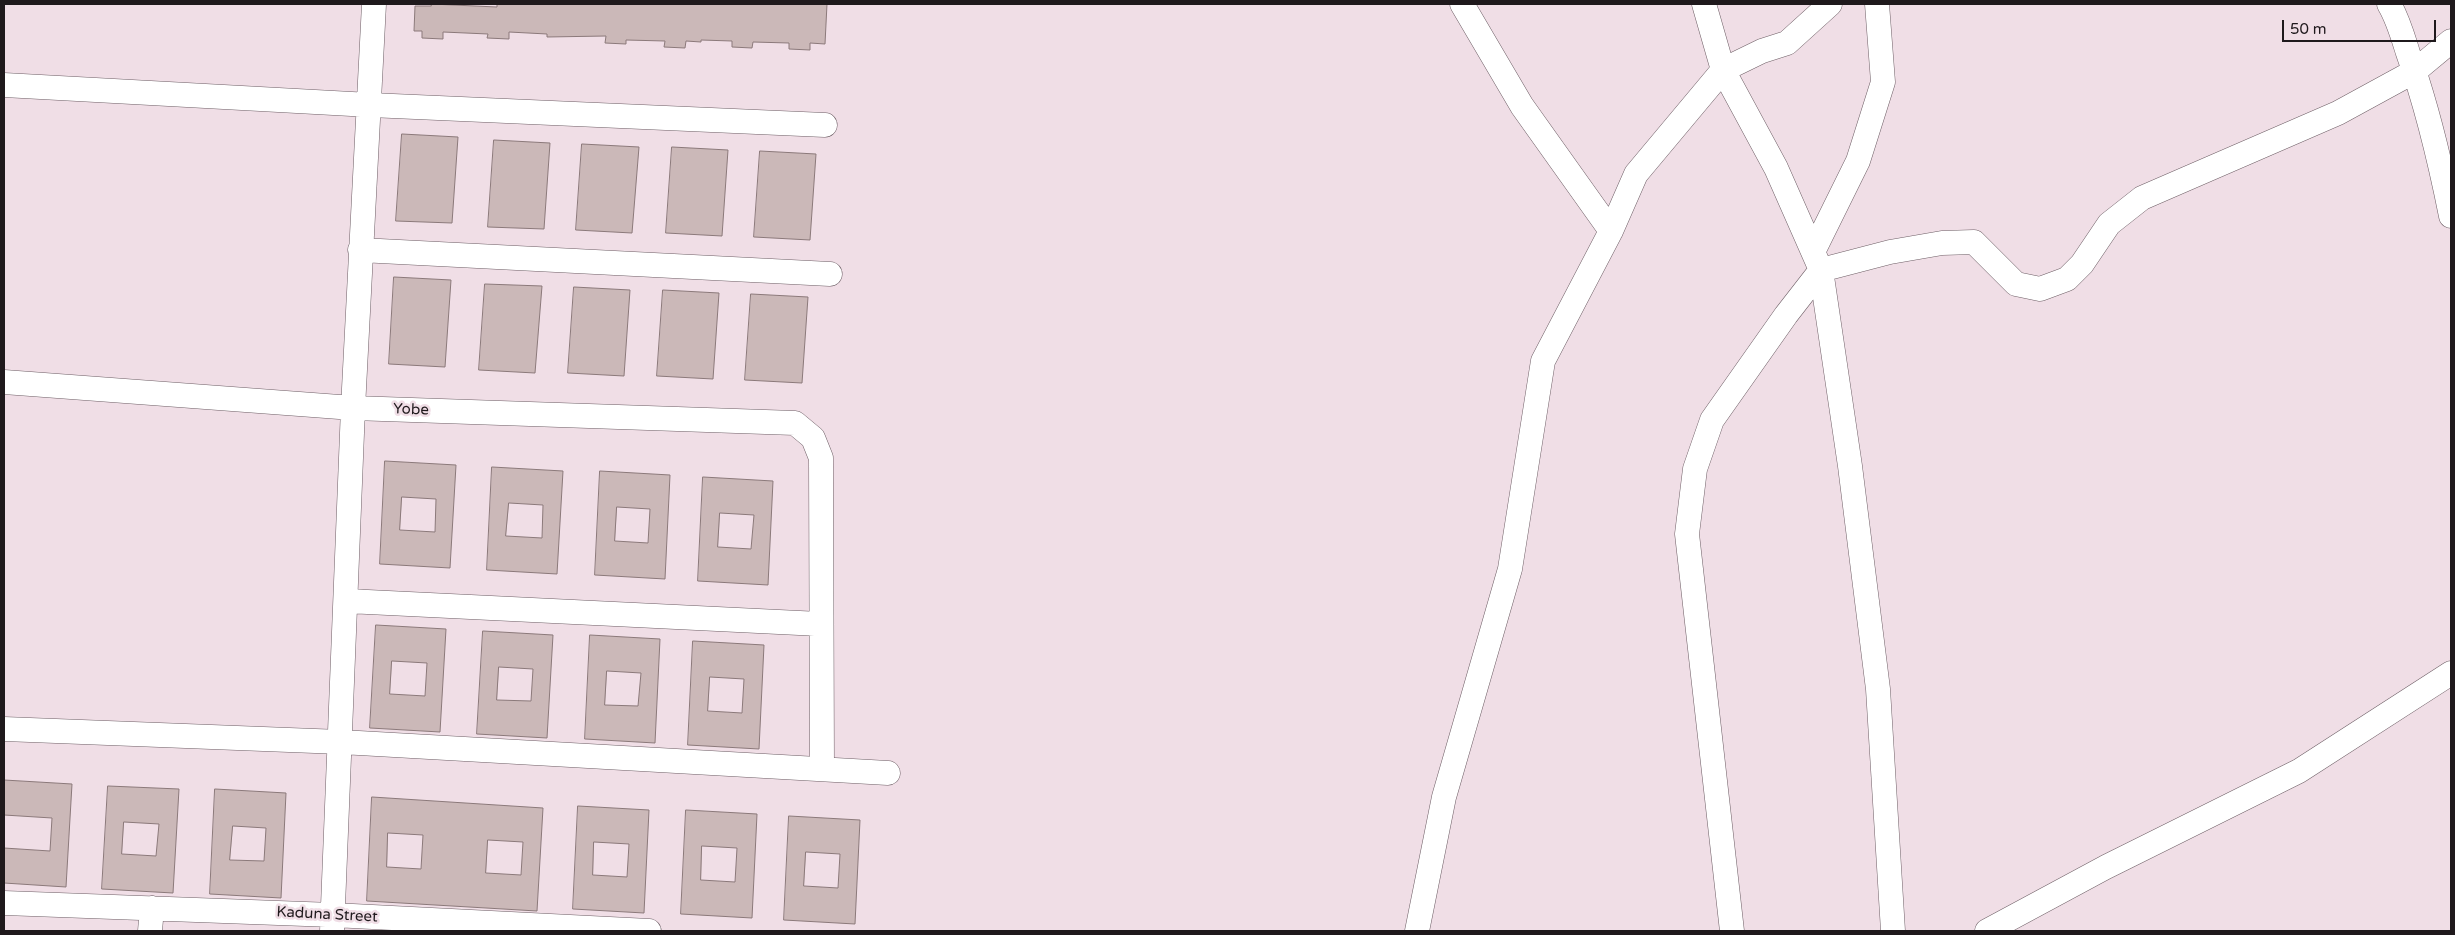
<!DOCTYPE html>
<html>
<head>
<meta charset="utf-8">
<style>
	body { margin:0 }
	#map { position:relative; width:2455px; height:935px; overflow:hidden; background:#f0dee6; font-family:"Varela Round",sans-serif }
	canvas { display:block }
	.frame { position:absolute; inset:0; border:5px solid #1f191c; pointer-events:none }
	.scale { position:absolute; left:2282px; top:20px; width:154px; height:22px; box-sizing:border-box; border:2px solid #1f191c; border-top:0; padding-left:6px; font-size:15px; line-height:18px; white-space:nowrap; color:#1f191c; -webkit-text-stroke:4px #f0dee6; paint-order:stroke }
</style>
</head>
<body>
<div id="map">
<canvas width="2455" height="935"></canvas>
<div class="frame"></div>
<div class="scale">50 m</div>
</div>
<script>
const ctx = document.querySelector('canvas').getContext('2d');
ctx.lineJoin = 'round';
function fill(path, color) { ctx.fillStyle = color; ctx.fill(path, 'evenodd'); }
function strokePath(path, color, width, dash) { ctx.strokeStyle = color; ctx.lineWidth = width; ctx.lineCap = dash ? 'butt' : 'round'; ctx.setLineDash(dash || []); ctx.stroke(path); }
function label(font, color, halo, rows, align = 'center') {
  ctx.font = font + ' "Varela Round",sans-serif'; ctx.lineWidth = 5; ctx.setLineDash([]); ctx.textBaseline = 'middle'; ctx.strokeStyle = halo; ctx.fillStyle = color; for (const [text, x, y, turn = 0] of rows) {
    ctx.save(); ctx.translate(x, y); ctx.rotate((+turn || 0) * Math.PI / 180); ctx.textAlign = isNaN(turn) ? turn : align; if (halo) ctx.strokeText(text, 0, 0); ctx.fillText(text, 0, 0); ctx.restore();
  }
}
const building = new Path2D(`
	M431 4 497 7V4H827L825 44 810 43V50L789 49V43L753 42 752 48 732 47V41L701 40V42L686 41 685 48 664 47 665 41 626 40V44L605 43 606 36 547 37V34L509 32V39L487 38 488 34 443 32V39L422 38V31H414L415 6H431Z
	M402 134 458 137 452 223 396 221Z
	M494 140 550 143 544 229 488 227Z
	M582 144 639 147 632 233 576 230Z
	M672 147 728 150 722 236 666 233Z
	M760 151 816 154 810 240 754 237Z
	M394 277 451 280 445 367 389 364Z
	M485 284 542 286 535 373 479 370Z
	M574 287 630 290 624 376 568 373Z
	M663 290 719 293 713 379 657 376Z
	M751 294 808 297 802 383 745 380Z
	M385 461 456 465 450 568 380 564ZM402 497 436 499 435 532 400 530Z
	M492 467 563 471 557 574 487 570ZM509 503 543 505 542 538 506 536Z
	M600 471 670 475 665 579 595 575ZM617 507 650 509 648 543 615 541Z
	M703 477 773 481 768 585 698 581ZM720 513 754 515 751 549 718 547Z
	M376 625 446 629 440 732 370 728ZM392 661 427 663 425 696 390 694Z
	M483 631 553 635 547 738 477 734ZM499 667 533 669 531 701 497 700Z
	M590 635 660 639 655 743 585 739ZM607 671 641 673 638 706 605 705Z
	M693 641 764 645 759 749 688 745ZM710 677 744 679 742 713 708 711Z
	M4 780 72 784 66 887 4 883V848L50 851 52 818 4 815Z
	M108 786 179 789 173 893 102 889ZM124 822 159 824 156 856 122 854Z
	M215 789 286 793 281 898 210 894ZM233 826 266 828 264 861 230 860Z
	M372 797 543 808 537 911 367 901ZM388 833 423 835 421 869 387 867ZM488 840 523 842 521 875 486 873Z
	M578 806 649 810 644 913 573 909ZM594 842 629 844 627 877 593 875Z
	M686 810 757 814 752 918 681 914ZM702 846 737 848 735 882 701 880Z
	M789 816 860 820 855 924 784 920ZM806 852 840 854 838 888 804 886Z`);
const minor = new Path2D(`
	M1462 4 1522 106 1611 231
	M1704 4 1723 70 1776 168 1821 270 1850 466 1878 689 1893 931
	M2389 4C2398 19 2403 37 2408 53 2427 106 2440 161 2451 216
	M4 85 370 105 825 125
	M360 250 830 274
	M1813 252 1858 161 1883 82 1877 4
	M4 382 353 408 795 423 813 438 821 458 822 769
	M347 601 820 624
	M4 729 341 742 888 773
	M4 903 333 915 649 931
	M150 931 152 908
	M332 931 353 408 374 4
	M1417 931 1444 797 1510 569 1543 361 1611 231 1636 174 1723 70 1762 51 1787 43 1830 4
	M1732 931 1687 534 1695 469 1712 420 1786 315 1821 270 1890 252 1942 243 1974 242 2016 284 2040 289 2067 279 2082 264 2109 224 2142 198 2338 113 2415 71 2451 41
	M1987 931 2106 867 2299 771 2451 673`);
const streetNames = [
	["Yobe",411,410,2],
	["Kaduna Street",327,915,3]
];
fill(building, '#cbb8b8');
strokePath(building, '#8b797a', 1);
strokePath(minor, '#6e5f66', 25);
strokePath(minor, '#fff', 24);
label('15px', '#1f191c', '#f0dee6', streetNames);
</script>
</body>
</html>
